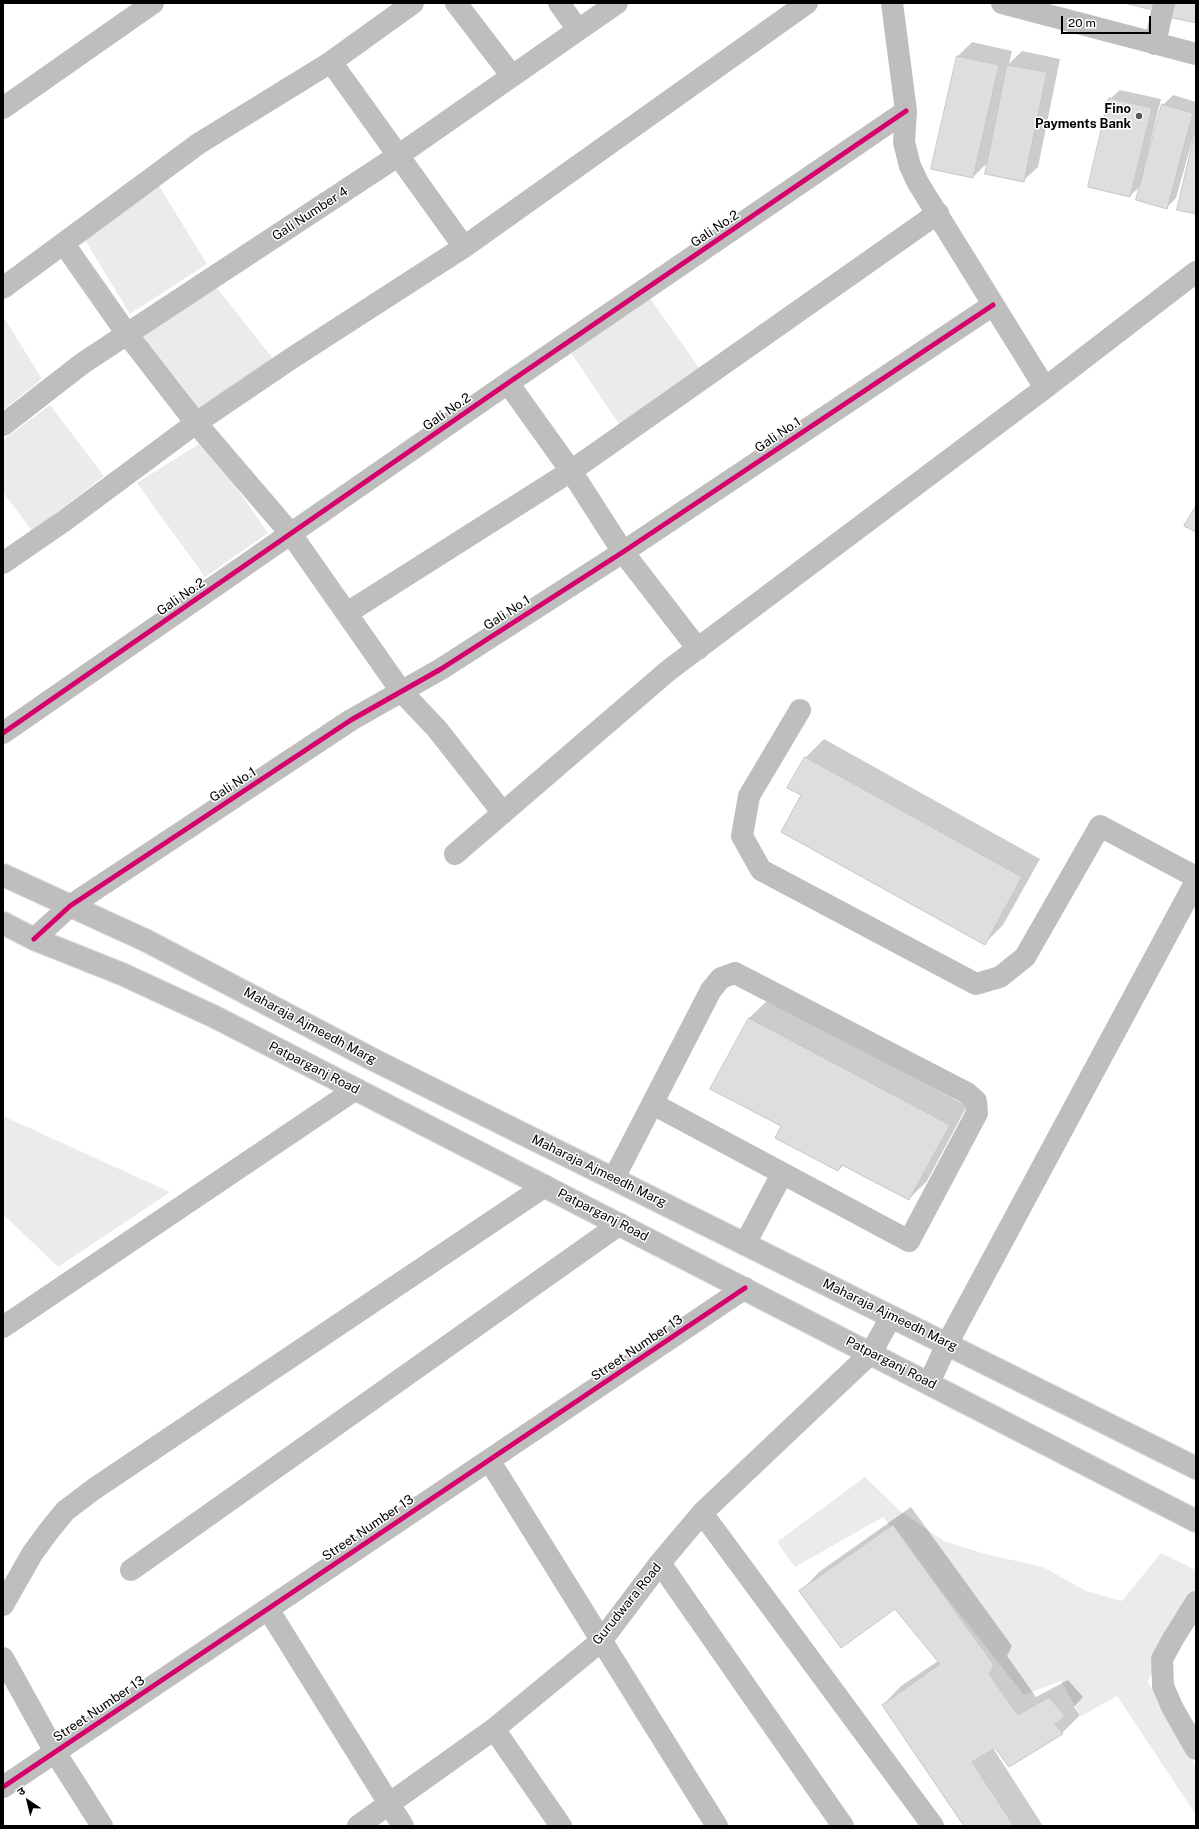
<!DOCTYPE html>
<html>
<head>
<meta charset="utf-8">
<style>
	body { margin:0 }
	#map { position:relative; width:1199px; height:1829px; overflow:hidden; background:#fff; font-family:"Public Sans","Noto Sans Devanagari",sans-serif }
	canvas { display:block }
	.frame { position:absolute; inset:0; border:4px solid #000; pointer-events:none }
	.north { position:absolute; left:8px; top:1781px; width:40px; height:40px; -webkit-text-stroke:3px #fff; paint-order:stroke; rotate:325deg; font-size:11px; font-weight:700; line-height:16px; text-align:center; color:#000 }
	.north::after { content:''; display:block; margin:auto; width:14px; height:18px; background:#000; clip-path:polygon(50% 0,100% 100%,50% 72%,0 100%) }
	.scale { position:absolute; left:1061px; top:16px; width:90px; height:18px; box-sizing:border-box; border:2px solid #000; border-top:0; padding-left:5px; font-size:12px; line-height:14px; white-space:nowrap; color:#000; -webkit-text-stroke:3px #fff; paint-order:stroke }
</style>
</head>
<body>
<div id="map">
<canvas width="1199" height="1829"></canvas>
<div class="frame"></div>
<div class="north">उ</div>
<div class="scale">20 m</div>
</div>
<script>
const ctx = document.querySelector('canvas').getContext('2d');
ctx.lineJoin = 'round';
function fill(path, color) { ctx.fillStyle = color; ctx.fill(path, 'evenodd'); }
function strokePath(path, color, width, dash) { ctx.strokeStyle = color; ctx.lineWidth = width; ctx.lineCap = dash ? 'butt' : 'round'; ctx.setLineDash(dash || []); ctx.stroke(path); }
function label(font, color, halo, rows, align = 'center') {
  ctx.font = font + ' "Public Sans",sans-serif'; ctx.lineWidth = 3; ctx.setLineDash([]); ctx.textBaseline = 'middle'; ctx.strokeStyle = halo; ctx.fillStyle = color; for (const [text, x, y, turn = 0] of rows) {
    ctx.save(); ctx.translate(x, y); ctx.rotate((+turn || 0) * Math.PI / 180); ctx.textAlign = isNaN(turn) ? turn : align; if (halo) ctx.strokeText(text, 0, 0); ctx.fillText(text, 0, 0); ctx.restore();
  }
}
const green = new Path2D(`
	M159 186 207 264 130 314 85 240Z
	M217 288 274 360 194 413 141 333Z
	M650 298 699 368 619 424 571 353Z
	M3 316 42 379 3 410Z
	M50 405 104 476 32 531 3 492V440Z
	M204 441 268 533 205 577 137 483Z
	M3 1116 170 1192 58 1267 3 1214Z
	M865 1477 900 1511 944 1541 985 1554 1043 1567 1086 1591 1122 1601 1161 1553 1196 1570V1589L1169 1628 1148 1682 1196 1767V1815L1117 1696 1081 1716 1061 1681 1024 1695 883 1517 795 1567 777 1542Z`);
const shadow = new Path2D(`
	M972 42 1012 51 1009 64 1022 51 1060 59 1038 167 1023 181 988 162 973 177 958 56Z
	M1120 90 1161 99 1144 169 1145 170 1163 105 1173 95 1196 102V127L1176 198 1166 208 1141 185 1130 196 1110 99Z
	M824 739 1040 859 1003 925 985 943 802 795 789 787 806 757Z
	M768 1000 967 1106 927 1181 909 1199 844 1165 838 1170 782 1126 749 1018Z
	M911 1507 1012 1646 1007 1656 1036 1697 1068 1680 1083 1697 1074 1707 1080 1715 1062 1733 993 1748 1043 1826H966L883 1705 901 1686 938 1661 895 1608 801 1591 819 1572Z`);
const building = new Path2D(`
	M1125 3H1152L1150 9Z
	M1172 3H1196V23L1169 17Z
	M957 56 999 65 973 178 931 169Z
	M1007 65 1047 72 1024 182 985 174Z
	M1109 98 1152 108 1130 197 1088 187Z
	M1162 104 1193 113 1167 209 1136 200Z
	M1196 128V214L1177 210Z
	M1196 506V532L1184 526Z
	M805 757 1022 877 985 945 781 832 801 795 787 788Z
	M749 1018 950 1125 909 1200 842 1165 838 1171 775 1138 781 1126 710 1089Z
	M893 1525 994 1665 989 1674 1018 1715 1049 1697 1065 1716 1055 1724 1063 1734 1009 1767 995 1748 972 1762 1014 1826H964L882 1705 940 1664 895 1609 841 1648 799 1591Z`);
const minor = new Path2D(`
	M456 3 512 76
	M559 3 578 30
	M892 3 906 111 904 142 910 166 918 183 1045 388
	M1002 3 1196 54
	M1155 44 1164 3
	M331 62 464 247
	M3 108 153 3
	M64 244 127 334 196 423 291 534 401 691 437 729 503 813
	M3 288 198 144 331 62 413 3
	M508 383 571 471 623 552 698 649
	M3 425 83 363 399 155 617 3
	M3 563 64 521 196 423 292 358 464 247 807 3
	M347 613 571 471 938 213
	M800 710 749 796 742 836 761 870 976 984 1000 977 1025 957 1100 826 1196 877
	M3 733 508 383 906 111
	M455 854 669 670 1045 388 1196 272
	M34 939 70 906 351 720 441 669 623 552 993 305
	M614 1178 711 990 721 978 735 973 967 1093 976 1101 977 1113 909 1241 653 1104
	M745 1244 782 1174
	M3 1327 356 1089
	M929 1383 947 1344 1196 881
	M489 1460 717 1826
	M702 1513 933 1826
	M660 1563 843 1826
	M131 1570 620 1224
	M1196 1602 1173 1639 1162 1659 1163 1686 1172 1707 1196 1749
	M3 1605 32 1554 48 1532 65 1511 94 1489 545 1186
	M268 1609 403 1826
	M3 1658 55 1752 102 1826
	M494 1729 561 1826
	M3 1787 745 1288
	M358 1826 494 1729 601 1641 660 1563 702 1513 871 1353 891 1317`);
const major = new Path2D(`
	M3 875 147 941 372 1059 1196 1468
	M3 923 34 939 122 974 215 1017 1196 1521`);
const cycleway = new Path2D(`
	M3 733 508 383 906 111
	M34 939 70 906 351 720 441 669 623 552 993 305
	M3 1787 745 1288`);
const markers = [
	[1139,116,4,"#595959"]
];
const poiNames = [
	["Fino",1131,109],
	["Payments Bank",1131,124]
];
const streetNames = [
	["Gali Number 4",310,214,-33],
	["Gali No.2",715,229,-34],
	["Gali No.2",447,412,-35],
	["Gali No.1",778,435,-34],
	["Gali No.2",181,597,-35],
	["Gali No.1",507,613,-33],
	["Gali No.1",233,785,-33],
	["Maharaja Ajmeedh Marg",310,1026,28],
	["Patparganj Road",314,1068,27],
	["Maharaja Ajmeedh Marg",599,1171,26],
	["Patparganj Road",603,1215,27],
	["Maharaja Ajmeedh Marg",890,1315,26],
	["Street Number 13",637,1348,-34],
	["Patparganj Road",891,1363,27],
	["Street Number 13",368,1528,-34],
	["Gurudwara Road",627,1604,-51],
	["Street Number 13",99,1709,-34]
];
fill(green, '#ebebeb');
fill(shadow, '#0003');
fill(building, '#dedede');
strokePath(building, '#c6c6c6', 1);
strokePath(major, '#dbdbdb', 24);
strokePath(minor, '#bebebe', 22);
strokePath(major, '#bebebe', 22);
strokePath(cycleway, '#d6006c', 5);
for (const [x, y, r, color] of markers) { const dot = new Path2D(); dot.arc(x, y, r, 0, 2 * Math.PI); ctx.fillStyle = color; ctx.fill(dot); strokePath(dot, '#fff', 1.5); }
label('bold 13px', '#000', '#fff', poiNames, 'right');
label('13px', '#000', '#fff', streetNames);
</script>
</body>
</html>
